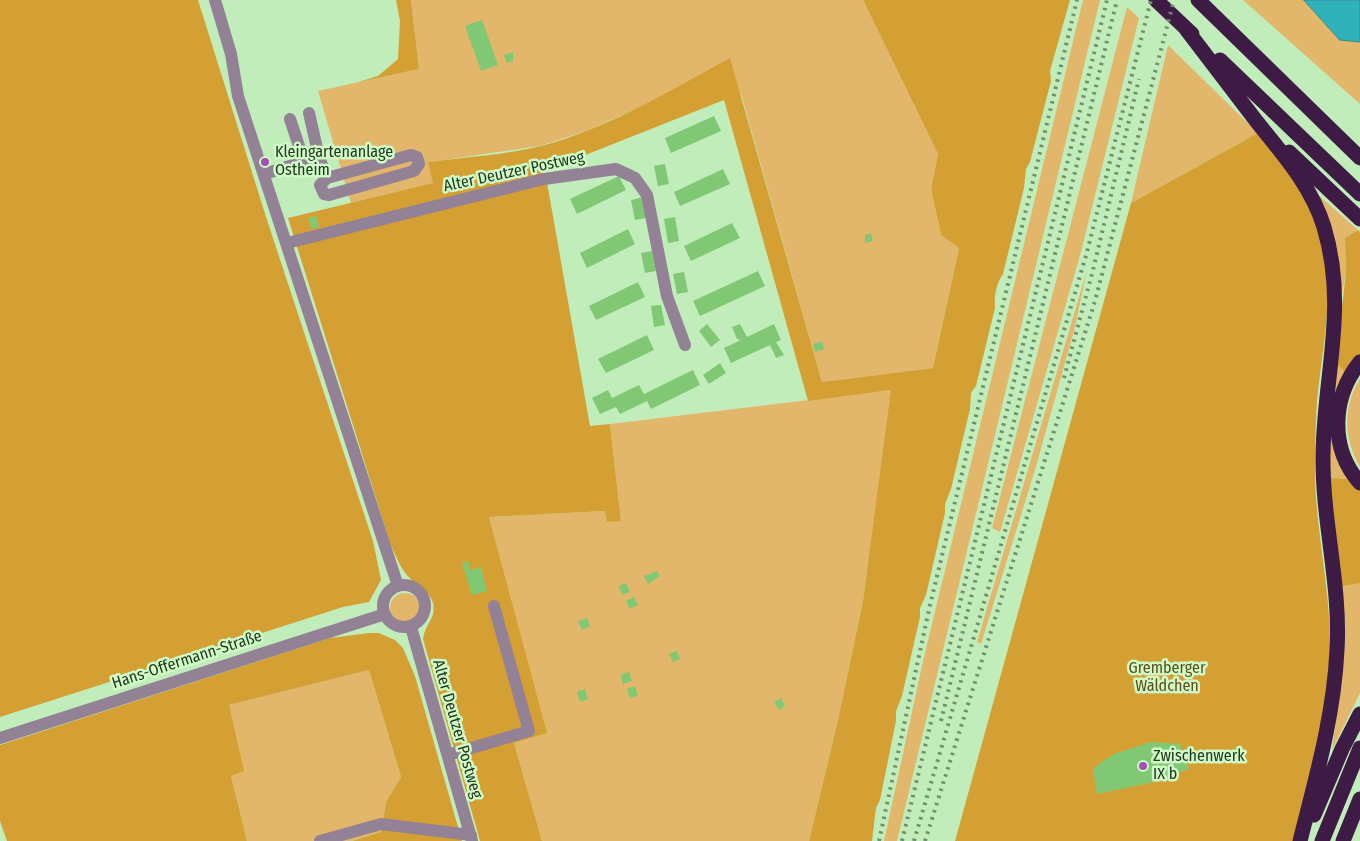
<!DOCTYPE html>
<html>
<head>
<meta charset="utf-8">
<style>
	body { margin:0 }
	canvas { display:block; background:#c1edba }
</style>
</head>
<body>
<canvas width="1360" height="841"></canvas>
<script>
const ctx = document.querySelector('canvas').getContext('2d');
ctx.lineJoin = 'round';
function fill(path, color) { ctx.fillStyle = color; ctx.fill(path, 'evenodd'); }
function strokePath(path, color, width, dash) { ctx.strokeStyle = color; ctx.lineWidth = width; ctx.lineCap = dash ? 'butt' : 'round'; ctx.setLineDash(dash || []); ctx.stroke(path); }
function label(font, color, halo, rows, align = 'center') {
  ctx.font = font + ' "Fira Sans Condensed",sans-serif'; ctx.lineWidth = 5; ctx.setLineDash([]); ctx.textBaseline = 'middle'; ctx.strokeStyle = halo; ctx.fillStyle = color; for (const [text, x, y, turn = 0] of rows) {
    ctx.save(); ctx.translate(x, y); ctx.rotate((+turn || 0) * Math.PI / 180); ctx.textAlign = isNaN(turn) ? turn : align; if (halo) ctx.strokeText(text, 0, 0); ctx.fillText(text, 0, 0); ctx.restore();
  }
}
const green = new Path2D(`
	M411 0H863L938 154 931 189 941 235 959 248 933 368 822 382 741 94 634 110 586 131 540 146 429 162 433 183 351 203 318 91 419 69Z
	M1083 0H1100L897 841H884L923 661Z
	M1243 0H1360V104Z
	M1127 7 1139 18 1081 252 1000 532 992 528Z
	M1168 45 1258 133 1131 203Z
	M1316 193 1358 230 1345 238 1346 271 1342 294Z
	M1087 270 1075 327 1035 470 981 644 977 642Z
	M1336 364 1346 372 1338 388 1350 479 1329 478 1328 455Z
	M1360 379V467C1344 439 1342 407 1360 379Z
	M892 390 863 601 838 720 809 841H542L514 743 546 733 489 517 606 511 621 521 610 424Z
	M1360 583V693L1332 750 1339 697V587Z
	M390 608a15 15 0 1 1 30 0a15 15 0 1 1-30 0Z
	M369 670 401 777 386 802 381 832 352 841H247L231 776 229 705Z`);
const forest = new Path2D(`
	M0 0H198L267 220 373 541 381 580 369 602 343 607 0 717Z
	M396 0H411L419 69 355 83 378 76 398 59 400 21Z
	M863 0H1070L1050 71 1051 81 1030 162 1026 169 1024 188 1003 274C996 284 994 296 995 308L976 386 971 393 970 409 951 489 945 504V513L926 595 920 608V617L902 696 896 711V721L880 800 876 808 872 841H809L838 720 863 601 891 390 808 401 724 100 545 171 590 426 610 424 621 521 607 522 605 511 489 517 547 733 514 743 542 841H480L423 639C424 629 430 623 433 614 438 593 416 587 406 574 399 565 395 554 390 543L288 218 433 183 428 162C465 157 506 155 541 146 609 128 669 91 730 58L822 382 933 368 959 248 941 235 931 189 938 154Z
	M1258 133C1281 163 1306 192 1318 229 1337 288 1323 341 1317 401 1316 419 1315 438 1315 457 1313 521 1331 585 1330 649 1329 715 1310 778 1293 841H955L1131 203Z
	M1358 230 1360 232V354L1346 372 1336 364 1346 271 1345 238Z
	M1329 478 1350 479 1360 490V583L1339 587Z
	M369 633H379L395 640 403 648 415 676 462 841H352L381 832 386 802 401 777 369 670 229 705 244 771 231 776 247 841H7L0 821V745L330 638Z`);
const water = new Path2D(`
	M1304 0H1360V42L1340 40Z`);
const building = new Path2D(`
	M482 20 498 65 481 71 465 26Z
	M513 52V61L507 63 504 55Z
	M714 116 721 131 671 153 665 138Z
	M665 164 669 184 658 186 654 166Z
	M723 169 730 184 680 206 674 192Z
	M619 176 626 190 577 214 570 199Z
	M643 197 646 218 635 220 631 200Z
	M316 216 319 227 311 229 308 218Z
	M675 217 679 241 668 243 664 219Z
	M732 223 740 238 691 261 684 246Z
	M628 229 635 244 587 268 580 253Z
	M871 233 873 241 865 243V235Z
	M652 251 656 271 645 273 641 253Z
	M758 271 765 286 700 316 693 301Z
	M684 272 688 292 677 294 673 274Z
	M638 282 645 297 596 320 589 306Z
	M661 305 665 325 654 327 651 306Z
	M707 324 720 340 711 347 699 331Z
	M740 324 747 337 774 324 781 340 776 342 784 355 776 358 770 345 731 363 724 348 741 340 737 339 732 327Z
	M647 335 654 350 606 373 598 359Z
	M822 341 824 349 815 352 813 344Z
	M720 363 726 373 709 384 703 375Z
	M693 370 700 385 651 409 647 401 620 414 616 407 600 414 592 398 608 390 612 398 639 385 644 394Z
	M468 561 470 570 481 567 487 591 472 595 462 562Z
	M657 571 660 576 648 584 644 576Z
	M626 583 630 592 623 595 618 586Z
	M634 597 638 605 630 609 626 601Z
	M587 618 590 626 582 630 578 621Z
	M677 651 680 659 673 662 669 654Z
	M629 672 632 681 623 684 620 675Z
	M635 686 638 696 630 698 627 689Z
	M585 689 588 699 580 702 577 692Z
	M781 698 785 706 779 710 774 702Z
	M1151 742 1180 744 1189 769 1154 782 1097 794 1093 770 1100 763 1114 754Z`);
const minor = new Path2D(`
	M215 0 231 54 238 96 398 586
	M309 113 319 157 327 178 411 155 417 157 419 164 414 171 329 195 324 194 320 185 327 178
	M290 119 304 161
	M264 174 319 157
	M287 243 544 179 616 169 635 178 647 195 667 296 685 345
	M383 606a21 21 0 1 1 42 0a21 21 0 1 1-42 0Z
	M411 627 472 841
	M0 738 385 614
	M448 755 529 731 494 606
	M320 841 381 824 471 835`);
const highway = new Path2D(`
	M1156 0 1192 34
	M1198 0 1360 158
	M1186 29C1210 60 1233 91 1257 122 1283 154 1312 187 1324 227 1348 307 1324 375 1323 455 1322 520 1341 585 1337 650 1334 715 1316 778 1300 841
	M1220 60 1360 194
	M1289 152 1360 219
	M1360 362C1332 397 1329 448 1360 483
	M1314 815 1342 749 1360 714
	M1322 841 1360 748
	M1343 841 1360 799`);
const rail = new Path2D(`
	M1064 378 1093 270 1139 79
	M941 721 1117 0
	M879 841 930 605 1077 0
	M902 841 1107 0
	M914 841 1087 252 1151 0
	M925 841 1095 301 1174 0`);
const markers = [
	[265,162,5,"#a74db8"],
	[1143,766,5,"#a74db8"]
];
const poiNames = [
	["Kleingartenanlage",275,153],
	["Ostheim",275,171],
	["Zwischenwerk",1153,757],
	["IX b",1153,775]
];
const streetNames = [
	["Alter Deutzer Postweg",514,172,-12],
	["Hans-Offermann-Straße",187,660,-18],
	["Alter Deutzer Postweg",457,729,74]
];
const parkNames = [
	["Gremberger",1167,669],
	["Wäldchen",1167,687]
];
fill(green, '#e2b76b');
fill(forest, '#d5a033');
fill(water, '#30b2ba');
strokePath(water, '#2d8d8c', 1);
fill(building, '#81c875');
strokePath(minor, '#938196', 12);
strokePath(highway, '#3d1b44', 15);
strokePath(rail, '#718f6c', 4, [2.5, 5]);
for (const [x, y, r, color] of markers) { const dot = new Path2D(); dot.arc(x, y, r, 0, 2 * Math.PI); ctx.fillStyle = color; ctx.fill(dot); strokePath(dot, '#cefbc6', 2); }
label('16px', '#253622', '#cefbc6', poiNames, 'left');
label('16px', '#253622', '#cefbc6', streetNames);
label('16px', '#614a20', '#cefbc6', parkNames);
</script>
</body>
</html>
